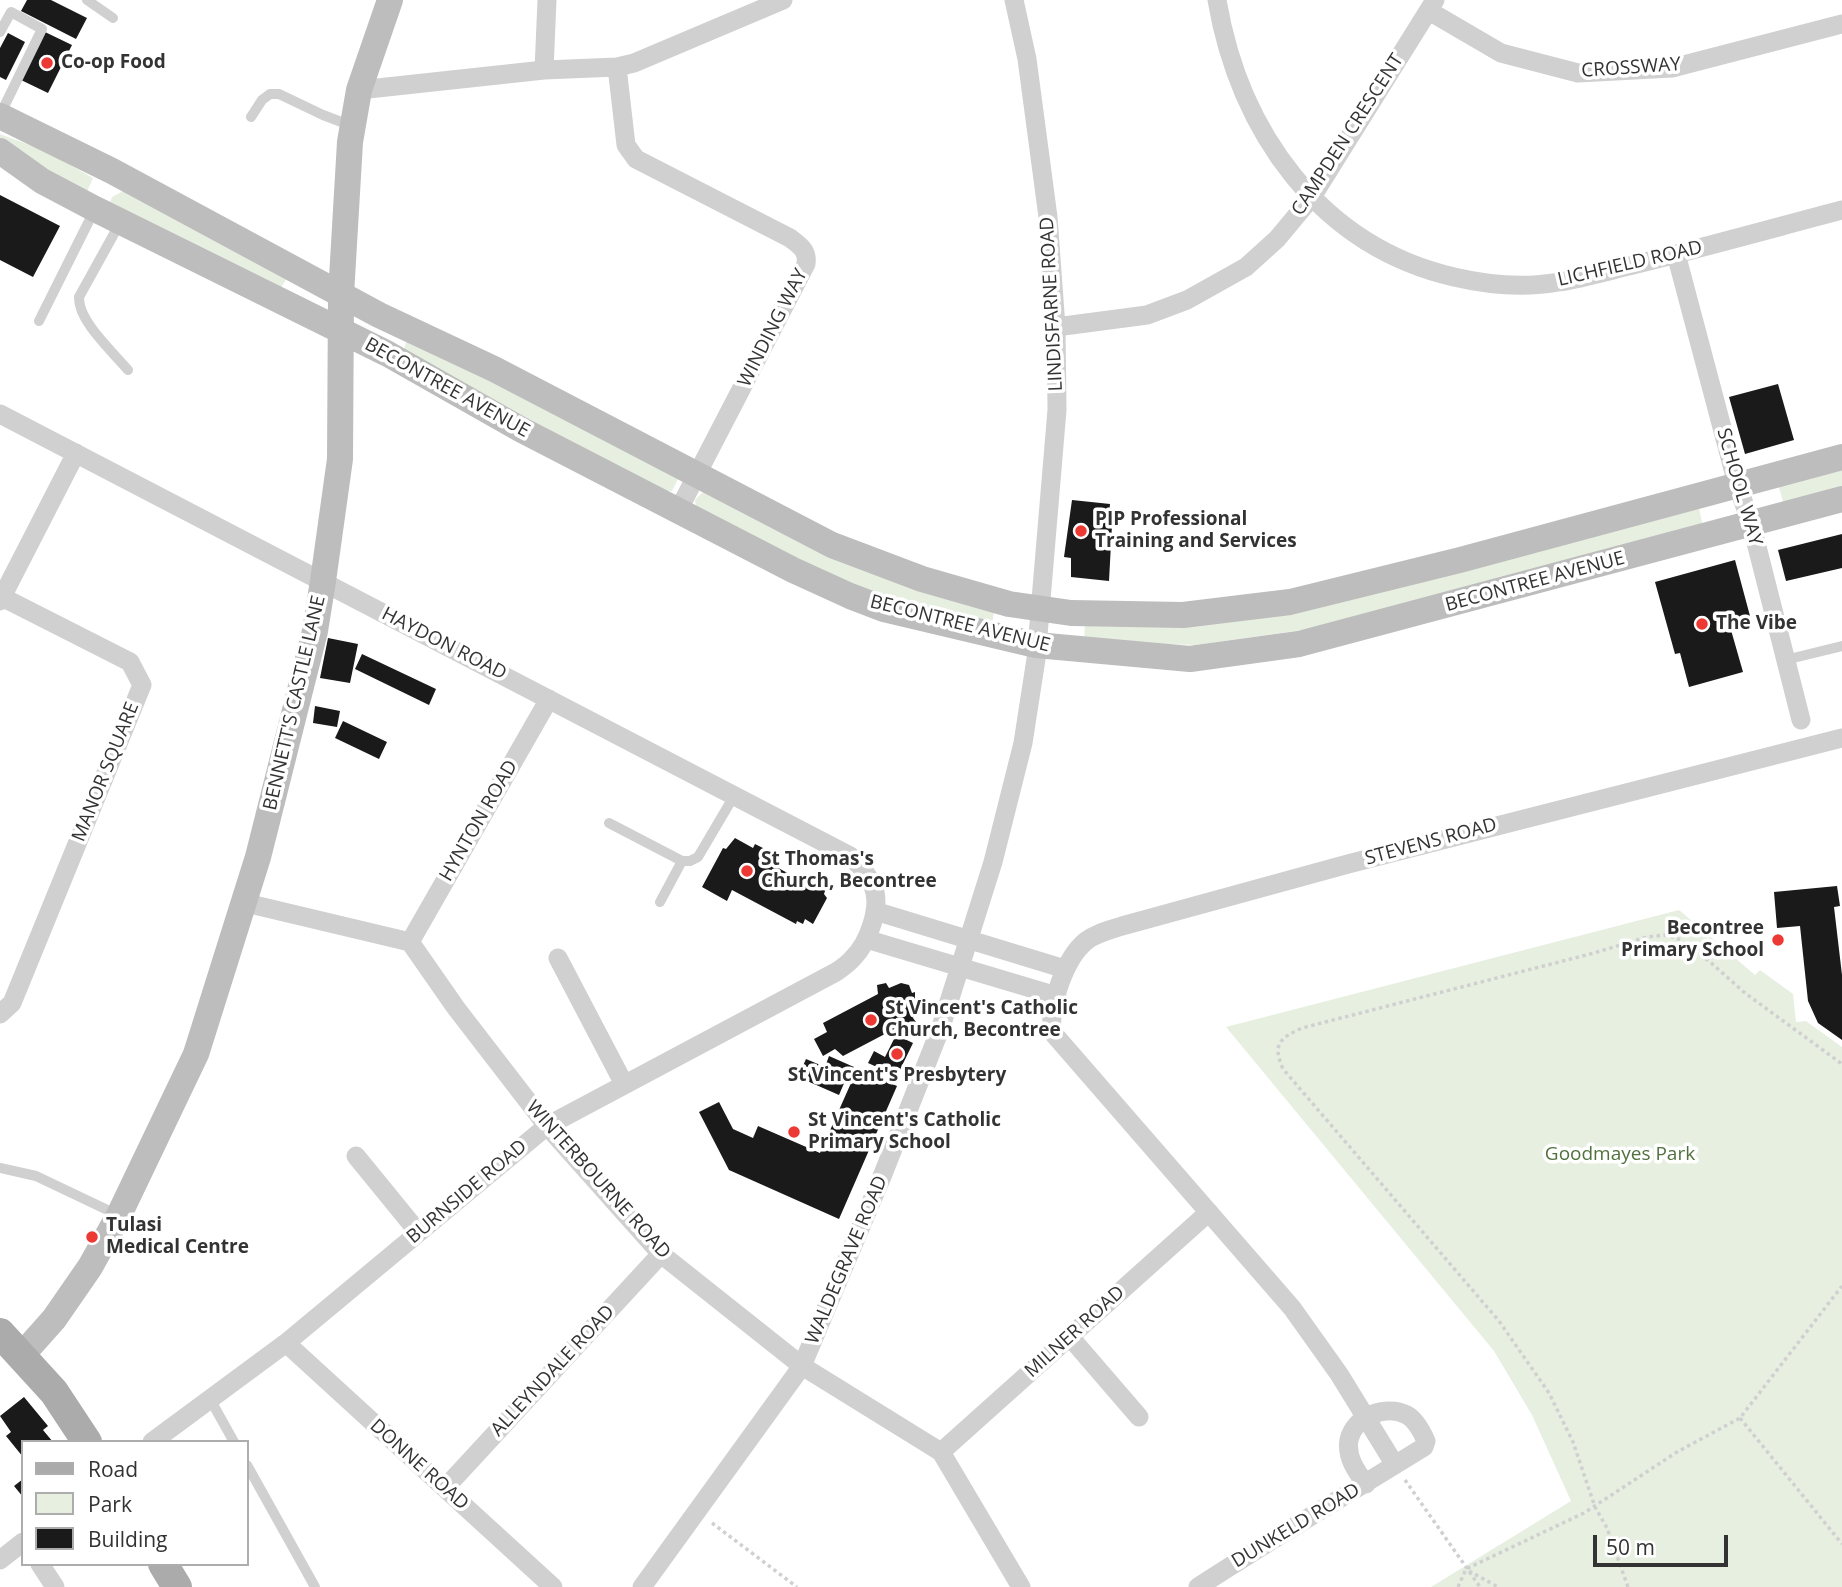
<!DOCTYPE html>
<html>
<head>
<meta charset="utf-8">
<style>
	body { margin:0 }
	#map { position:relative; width:1842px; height:1587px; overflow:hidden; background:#fff; font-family:"Open Sans",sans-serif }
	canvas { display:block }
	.legend { position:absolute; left:21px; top:1440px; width:228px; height:126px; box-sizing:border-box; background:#fff; border:2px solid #adadad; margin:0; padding:9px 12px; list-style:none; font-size:21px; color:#333 }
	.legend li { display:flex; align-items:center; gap:14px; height:35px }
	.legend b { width:35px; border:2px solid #adadad }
	.scale { position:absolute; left:1593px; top:1535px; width:135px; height:32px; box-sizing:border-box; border:4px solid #333; border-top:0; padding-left:9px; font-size:21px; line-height:24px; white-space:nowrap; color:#333; -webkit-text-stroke:5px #fff; paint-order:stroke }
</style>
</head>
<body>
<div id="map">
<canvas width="1842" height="1587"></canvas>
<ul class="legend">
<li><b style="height:9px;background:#ababab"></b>Road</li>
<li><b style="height:19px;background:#e7efe1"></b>Park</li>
<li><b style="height:19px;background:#1a1a1a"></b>Building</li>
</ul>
<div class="scale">50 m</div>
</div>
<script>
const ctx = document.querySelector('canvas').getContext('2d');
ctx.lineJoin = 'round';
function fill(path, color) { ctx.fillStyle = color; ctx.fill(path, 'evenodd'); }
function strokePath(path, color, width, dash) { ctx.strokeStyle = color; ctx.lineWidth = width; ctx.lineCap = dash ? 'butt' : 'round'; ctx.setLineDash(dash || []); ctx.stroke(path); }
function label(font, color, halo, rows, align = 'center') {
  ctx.font = font + ' "Open Sans",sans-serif'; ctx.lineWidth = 7; ctx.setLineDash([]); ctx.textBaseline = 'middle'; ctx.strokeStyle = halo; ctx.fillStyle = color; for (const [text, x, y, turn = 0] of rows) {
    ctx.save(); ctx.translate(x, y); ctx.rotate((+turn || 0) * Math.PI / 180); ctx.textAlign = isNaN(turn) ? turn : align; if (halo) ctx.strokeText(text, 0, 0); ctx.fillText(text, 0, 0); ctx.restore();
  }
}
const green = new Path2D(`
	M0 134 46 151 93 178 87 192 39 168 0 138Z
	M127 189 287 278 280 289 110 203 112 197Z
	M407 338 678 479 672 491H666L403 353Z
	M1842 467V490L1784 505 1778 484Z
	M703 492 995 607 991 630 844 584 696 506 695 500Z
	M1698 503 1703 527 1324 627 1196 645 1084 642 1085 621 1139 623Z
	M1679 910 1755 975 1760 970 1793 994 1796 1022 1806 1021 1842 1047V1587H1431L1571 1501 1532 1415 1494 1351 1226 1027Z`);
const building = new Path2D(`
	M27 0H51L87 18 76 39 21 11Z
	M45 32 72 45 48 93 21 80Z
	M8 33 25 42 6 80 0 77V48Z
	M0 195 60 226 33 277 0 260Z
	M1778 384 1794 440 1745 454 1729 397Z
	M1072 500 1110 504 1108 525H1112L1109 581 1071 577V558L1064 557Z
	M1842 534V568L1786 581 1778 550Z
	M1735 560 1750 616 1736 620 1738 628 1731 630 1743 672 1689 687 1680 653 1675 654 1655 582Z
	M328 638 358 644 350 683 320 678Z
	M362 654 436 689 429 705 355 669Z
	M315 706 340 711 337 727 313 723Z
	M343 721 387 742 379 759 335 738Z
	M735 838 753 848 755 844 765 849 760 858 815 888 817 883 826 888 824 894 827 898 813 924 805 919 803 924 797 921 796 924 732 890 727 901 702 887 723 848 726 849Z
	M1837 886 1840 906 1834 907 1842 975V1040L1818 1023 1808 1001 1800 926 1777 928 1774 892Z
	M886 983 889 988 901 983 909 985 912 993 915 992V999L919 1006 913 1018 916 1022 913 1029H903L902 1025 843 1056 835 1049 823 1056 814 1039 827 1032 823 1023 878 994 877 985Z
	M896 1035 913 1043 897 1076 868 1063 874 1051 885 1057Z
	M829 1056 897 1086 839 1219 729 1170 699 1112 719 1102 733 1129 753 1138 758 1126 820 1153 851 1083 845 1081 839 1095 798 1077 806 1059 825 1067Z
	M24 1397 48 1426 43 1430 53 1442H23V1457L6 1436 11 1432 0 1416Z
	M23 1479V1497L14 1486Z`);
const path = new Path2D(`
	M1740 1418 1842 1544
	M1405 1480 1480 1587
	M712 1523 797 1587
	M1469 1571 1498 1587
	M1458 1587 1466 1569 1584 1513 1677 1452 1740 1418 1842 1286
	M1628 1587 1607 1528 1595 1507 1573 1442 1549 1393 1499 1321 1283 1069C1272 1044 1280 1038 1302 1028L1594 953 1647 937 1665 935 1677 938 1709 961 1745 993 1842 1064`);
const lane = new Path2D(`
	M87 0 113 18
	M0 32 11 12 42 29 0 115
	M251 117 262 100 270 94H279L323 115 352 126
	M120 223 79 297C78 321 112 351 128 370
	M39 321 95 209
	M1785 660 1842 646
	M609 823 682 861H690L698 857 734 796
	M660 902 682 861
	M0 1168 36 1176 118 1215
	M210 1399 234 1442
	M247 1465 315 1587`);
const street = new Path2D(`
	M1217 0C1239 131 1320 246 1454 277 1488 285 1525 288 1559 282 1585 278 1611 270 1637 264 1705 247 1774 228 1842 210
	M1429 11 1501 53 1578 73 1672 68 1842 24
	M617 67 626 145 636 159 790 238C800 246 808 250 806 264L678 511
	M544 70 547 0
	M359 90 544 70 617 67 634 63 783 0
	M1676 254 1737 484 1751 523 1801 720
	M1056 327 1147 315 1187 300 1246 267 1277 239 1312 197 1435 0
	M0 414 850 856C860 866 868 874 873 886 882 907 868 943 853 958 848 964 842 968 836 972L547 1126 286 1343 152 1442
	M0 596 130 662 142 685 12 1003 0 1014
	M0 601 76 453
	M246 903 410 942 456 1008 547 1126 661 1254 802 1366 941 1452 1021 1587
	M875 911 1065 969
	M866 939 1057 996
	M410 942 549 699
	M558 958 624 1084
	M356 1156 418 1232
	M1070 1337 1139 1417
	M286 1343 553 1587
	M941 1452 1209 1212
	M1395 1465 1339 1374 1292 1308 1052 1032C1049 1005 1065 958 1086 941 1096 933 1110 930 1122 926L1348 864 1842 738
	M445 1488 661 1254
	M0 1560 23 1542
	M40 1564 55 1587
	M642 1587 802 1366 883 1174 941 1027 993 862 1023 743 1036 659 1057 410 1056 327 1048 217 1027 59 1014 0
	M1198 1587C1272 1539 1348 1494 1424 1447L1426 1441C1422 1432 1416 1420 1407 1415 1386 1404 1354 1416 1349 1440 1346 1457 1356 1471 1366 1484`);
const secondary = new Path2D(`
	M0 116 112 171 379 315 494 369 832 545 922 579 1009 604 1071 613 1183 615 1290 602 1460 560 1842 457
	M0 151 42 181 95 209 388 354 520 429 793 570 850 596 884 609 1036 645 1190 659 1299 644 1842 499
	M22 1355 54 1319 90 1267 119 1215 196 1054 258 857 315 631 323 581 340 459 341 295 350 142 359 90 390 0`);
const primary = new Path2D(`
	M0 1333 54 1392 87 1442
	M163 1564 177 1587`);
const markers = [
	[47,63,7,"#ec3933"],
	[1081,531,7,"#ec3933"],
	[1702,624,7,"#ec3933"],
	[747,871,7,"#ec3933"],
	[1778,940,7,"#ec3933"],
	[871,1020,7,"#ec3933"],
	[897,1054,7,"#ec3933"],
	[794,1132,7,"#ec3933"],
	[92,1237,7,"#ec3933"]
];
const poiNames = [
	["Co-op Food",61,63],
	["PIP Professional",1095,520],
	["Training and Services",1095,542],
	["The Vibe",1716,624],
	["St Thomas's",761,860],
	["Church, Becontree",761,882],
	["Becontree",1764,929,"right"],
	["Primary School",1764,951,"right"],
	["St Vincent's Catholic",885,1009],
	["Church, Becontree",885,1031],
	["St Vincent's Presbytery",897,1076,"center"],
	["St Vincent's Catholic",808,1121],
	["Primary School",808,1143],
	["Tulasi",106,1226],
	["Medical Centre",106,1248]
];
const streetNames = [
	["CROSSWAY",1631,68,-4],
	["CAMPDEN CRESCENT",1348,135,-57],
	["LICHFIELD ROAD",1630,264,-13],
	["LINDISFARNE ROAD",1052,304,-93],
	["WINDING WAY",773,328,-63],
	["BECONTREE AVENUE",447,388,29],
	["SCHOOL WAY",1739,487,74],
	["BECONTREE AVENUE",1535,582,-15],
	["BECONTREE AVENUE",960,624,14],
	["HAYDON ROAD",444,644,27],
	["BENNETT'S CASTLE LANE",295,703,-77],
	["MANOR SQUARE",106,772,-68],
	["HYNTON ROAD",479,821,-60],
	["STEVENS ROAD",1431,842,-15],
	["WINTERBOURNE ROAD",598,1180,48],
	["BURNSIDE ROAD",467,1192,-40],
	["WALDEGRAVE ROAD",847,1260,-67],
	["MILNER ROAD",1075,1332,-42],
	["ALLEYNDALE ROAD",553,1371,-47],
	["DONNE ROAD",419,1465,42],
	["DUNKELD ROAD",1296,1526,-31]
];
const parkNames = [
	["Goodmayes Park",1620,1155]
];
fill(green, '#e7efe1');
fill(building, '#1a1a1a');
strokePath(path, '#d0d0d0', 3.5, [3.5, 3.5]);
strokePath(lane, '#d0d0d0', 10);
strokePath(street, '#d0d0d0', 19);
strokePath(secondary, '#bdbdbd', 26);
strokePath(primary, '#ababab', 30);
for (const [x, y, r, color] of markers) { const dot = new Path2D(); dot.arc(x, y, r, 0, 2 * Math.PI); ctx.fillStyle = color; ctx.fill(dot); strokePath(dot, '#fff', 2.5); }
label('bold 19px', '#333', '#fff', poiNames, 'left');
label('19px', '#333', '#fff', streetNames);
label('19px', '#50713d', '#fff', parkNames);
</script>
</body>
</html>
